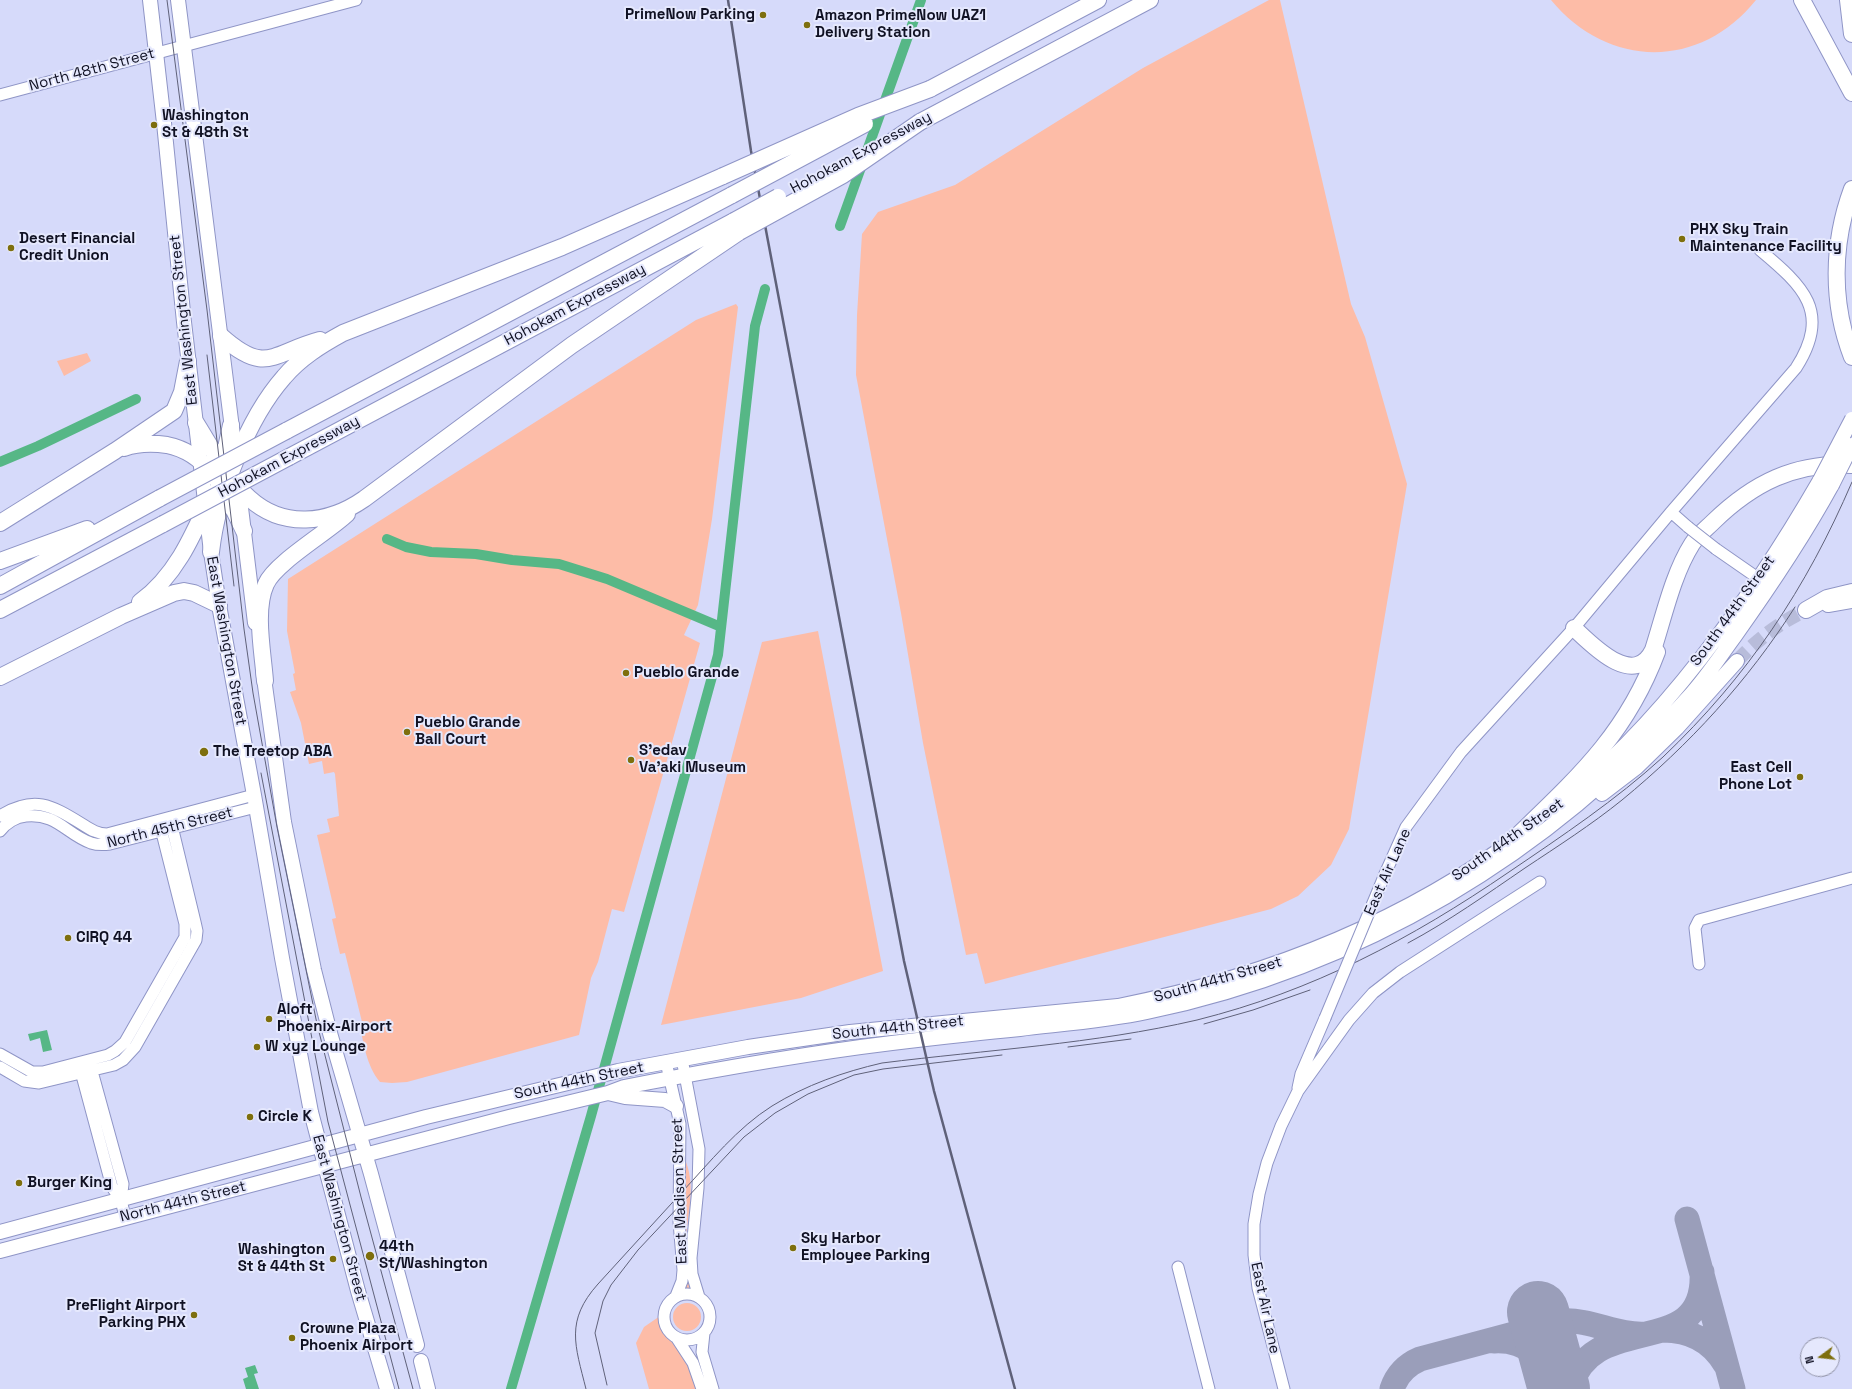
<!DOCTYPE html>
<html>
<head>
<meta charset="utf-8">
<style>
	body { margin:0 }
	#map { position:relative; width:1852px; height:1389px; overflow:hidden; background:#d6dafa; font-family:"Space Grotesk",sans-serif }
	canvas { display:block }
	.north { position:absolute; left:1800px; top:1337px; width:40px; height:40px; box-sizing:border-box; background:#e5e8fd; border:1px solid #9092a6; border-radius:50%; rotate:255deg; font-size:11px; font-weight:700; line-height:16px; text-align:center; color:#101123 }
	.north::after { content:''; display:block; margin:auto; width:14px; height:18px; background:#7e6f0d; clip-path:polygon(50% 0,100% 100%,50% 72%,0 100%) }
</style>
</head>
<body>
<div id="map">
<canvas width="1852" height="1389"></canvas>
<div class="north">N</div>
</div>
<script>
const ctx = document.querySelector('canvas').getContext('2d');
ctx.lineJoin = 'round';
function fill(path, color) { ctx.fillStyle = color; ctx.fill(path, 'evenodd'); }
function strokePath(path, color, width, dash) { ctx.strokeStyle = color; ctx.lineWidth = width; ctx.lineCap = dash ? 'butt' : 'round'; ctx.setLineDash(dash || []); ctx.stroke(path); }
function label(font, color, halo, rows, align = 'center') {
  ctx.font = font + ' "Space Grotesk",sans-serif'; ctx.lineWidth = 4; ctx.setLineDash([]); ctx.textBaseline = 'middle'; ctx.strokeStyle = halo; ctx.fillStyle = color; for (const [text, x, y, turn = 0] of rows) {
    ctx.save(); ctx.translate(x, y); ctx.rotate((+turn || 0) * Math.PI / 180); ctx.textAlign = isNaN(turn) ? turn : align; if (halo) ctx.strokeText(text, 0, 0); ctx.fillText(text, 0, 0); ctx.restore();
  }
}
const green = new Path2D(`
	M1269 0H1280L1351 304 1365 337 1407 484 1349 829 1331 865 1298 896 1271 909 985 984 977 953 966 955 923 743 901 613 856 375 857 315 862 234 878 212 955 185 1143 68Z
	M1551 0H1756C1700 70 1608 69 1551 0Z
	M736 304 738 307 712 519 698 605 684 635 700 643 634 877 624 912 612 909 598 962 591 978 579 1035 407 1082 392 1083 380 1082C366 1065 364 1043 359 1023L362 1022 345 953 340 954 332 919 336 918 317 835 330 832 327 819 339 816 335 774 334 772 324 774 322 761 309 764 301 723 290 692 296 690 293 674 295 673 287 631 288 579 696 320Z
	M87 353 91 361 64 376 57 361Z
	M818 631 883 971 801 998 661 1025 762 642Z
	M686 1162C696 1188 687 1215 686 1241 686 1257 691 1274 693 1290L684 1289Z
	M673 1317a14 14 0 1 1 28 0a14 14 0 1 1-28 0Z
	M660 1316 662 1330 683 1351 699 1389H649L636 1343 644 1327Z`);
const water = new Path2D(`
	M47 1030 52 1050 43 1052 40 1038 30 1041 28 1034Z
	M255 1365 258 1373 254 1374 259 1389H246L243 1379 248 1377 245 1368Z`);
const canal = new Path2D(`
	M840 226 921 0
	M0 462 38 446 136 399
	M387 539 406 547 431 552 476 554 512 560 559 564 607 579 721 627
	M511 1389 591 1116 718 655 755 326 765 289`);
const taxiway = new Path2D(`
	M1687 1219 1733 1389
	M1663 1330C1690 1330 1711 1340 1725 1364
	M1494 1341C1525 1339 1550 1360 1558 1389
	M1392 1389C1397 1374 1406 1365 1420 1359L1562 1321C1591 1319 1617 1336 1646 1334
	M1570 1389C1591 1307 1707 1364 1702 1272`);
const runway = new Path2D(`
	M1538 1312 1559 1389`);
const majorTunnel = new Path2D(`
	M1737 661C1758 639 1779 623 1806 610`);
const minor = new Path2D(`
	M0 95 356 0
	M1671 512 1688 527
	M1716 549 1765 583
	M0 816C34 795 51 805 82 824 90 829 97 834 107 834L254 795
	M0 831C6 823 16 817 26 816 57 813 66 834 91 843 97 845 103 845 110 844L256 807
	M1385 874 1406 827 1461 752 1574 628 1671 512 1796 368C1832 312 1803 286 1760 250
	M1699 964 1695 928 1699 920 1852 878
	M0 1054 32 1072H43L108 1055 115 1051 125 1042 185 937V924L159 821
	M682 1059 699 1149 698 1188 691 1258 692 1274 699 1297
	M666 1062 680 1124 679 1222 683 1270 682 1281 676 1296
	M90 1064 123 1184 121 1200 125 1217
	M0 1067 24 1081 39 1083 114 1065 123 1060 135 1047 196 940 197 931 195 922 170 818
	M80 1068 112 1187 121 1200
	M1298 1088 1301 1074 1325 1018
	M1178 1267 1209 1389
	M664 1317a23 23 0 1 1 46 0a23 23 0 1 1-46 0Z
	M704 1333 702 1352 713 1389
	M676 1337 693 1363 702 1389
	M1284 1389 1258 1288 1254 1255V1224L1259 1194 1267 1163 1281 1126 1298 1091 1349 1020 1373 993 1400 972 1540 882`);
const major = new Path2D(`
	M150 0 164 123 184 322 211 552 219 605 254 795 282 958 311 1112 358 1291 387 1389
	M178 0 233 436
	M238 483 255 623
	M1828 605 1852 601
	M263 671 284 822 314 970 330 1033 371 1174 417 1345
	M1602 794 1636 768 1677 728 1737 661
	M1552 810C1659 729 1753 596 1820 480
	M608 1093 625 1097 665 1100 676 1106
	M0 1232 426 1117 618 1071 748 1047 850 1032 1118 1006C1264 977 1403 923 1523 833
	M0 1251 509 1117 608 1093 624 1087C712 1070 802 1054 892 1043 934 1038 977 1033 1020 1029 1062 1024 1105 1021 1147 1012 1359 968 1550 855 1692 693 1708 675 1721 655 1735 636 1770 587 1803 538 1832 485
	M421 1361 428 1389`);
const highway = new Path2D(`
	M1802 0 1852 93
	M1848 0 1852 34
	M930 89 1098 0
	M920 122 1150 0
	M1852 189C1832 243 1831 303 1852 357
	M221 336C266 376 272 353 320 340
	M196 423C211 447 228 479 249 498 283 529 328 524 364 499L572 345 739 232
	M286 431 732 195
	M124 448C138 443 152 443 167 445 211 454 226 494 244 531
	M289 457 734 221
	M221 471 231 425
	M0 523 115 451 174 411 182 392 188 361
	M211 552C217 497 247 419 284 377 300 358 321 345 343 333L562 247 723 176
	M0 561 87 529
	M0 586 160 498
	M140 602C177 575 194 533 212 493
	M0 610 163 524
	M1806 610 1827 598 1852 592
	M1574 628C1592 645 1634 689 1653 650 1664 616 1673 574 1692 544 1697 536 1706 529 1713 522 1753 483 1795 462 1852 465
	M0 677 121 616 174 593 184 591 194 593 219 605
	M265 681C263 653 254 610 266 584 275 563 328 532 347 514
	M1514 839C1576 779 1626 735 1657 652`);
const tram = new Path2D(`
	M167 0 207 310 244 629 253 693 277 827 317 1024 361 1197 413 1389
	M207 355 234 586
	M261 773 328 1122 399 1389
	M1408 943C1449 921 1487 894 1525 868 1558 846 1591 825 1622 800 1689 745 1748 681 1795 607
	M1204 1024 1253 1010 1310 990
	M1068 1047 1131 1039
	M607 1385 595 1333 603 1301 611 1285 638 1250 744 1137 775 1113 808 1094 854 1075 883 1069 1002 1055
	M586 1389C575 1345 565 1321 598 1284 626 1253 654 1223 682 1192 710 1162 737 1128 772 1106 806 1085 843 1072 882 1063 986 1050 1094 1044 1197 1020 1313 991 1411 939 1509 872 1562 836 1616 800 1663 757 1748 676 1806 589 1852 482`);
const rail = new Path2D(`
	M728 0 751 151 904 961 934 1091 1015 1389`);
const minorBridge = new Path2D(`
	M1688 527 1716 549
	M1325 1018 1385 874`);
const majorBridge = new Path2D(`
	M1820 480 1852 419
	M1832 485 1852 445`);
const highwayBridge = new Path2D(`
	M723 176 858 116 930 89
	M732 195 865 124
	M734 221 778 197
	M739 232 843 175 920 122
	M160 498 286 431
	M163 524 289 457`);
const markers = [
	[763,15,4,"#7e6f0d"],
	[807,25,4,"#7e6f0d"],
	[154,125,4,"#7e6f0d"],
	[1682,239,4,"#7e6f0d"],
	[11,248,4,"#7e6f0d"],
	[626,673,4,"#7e6f0d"],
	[407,732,4,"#7e6f0d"],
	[204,752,5,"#7e6f0d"],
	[631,760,4,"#7e6f0d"],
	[1800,777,4,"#7e6f0d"],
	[68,938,4,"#7e6f0d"],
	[269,1019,4,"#7e6f0d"],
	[257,1047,4,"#7e6f0d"],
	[250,1117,4,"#7e6f0d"],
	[19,1183,4,"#7e6f0d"],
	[793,1248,4,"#7e6f0d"],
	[370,1256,5,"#7e6f0d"],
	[333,1259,4,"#7e6f0d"],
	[194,1315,4,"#7e6f0d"],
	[292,1338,4,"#7e6f0d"]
];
const poiNames = [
	["PrimeNow Parking",755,15,"right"],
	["Amazon PrimeNow UAZ1",815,16],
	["Delivery Station",815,33],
	["Washington",162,116],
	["St & 48th St",162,133],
	["PHX Sky Train",1690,230],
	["Maintenance Facility",1690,247],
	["Desert Financial",19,239],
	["Credit Union",19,256],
	["Pueblo Grande",634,673],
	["Pueblo Grande",415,723],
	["Ball Court",415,740],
	["S'edav",639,751],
	["Va'aki Museum",639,768],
	["The Treetop ABA",213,752],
	["East Cell",1792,768,"right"],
	["Phone Lot",1792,785,"right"],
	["CIRQ 44",76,938],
	["Aloft",277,1010],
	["Phoenix-Airport",277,1027],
	["W xyz Lounge",265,1047],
	["Circle K",258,1117],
	["Burger King",27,1183],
	["Sky Harbor",801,1239],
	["Employee Parking",801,1256],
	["44th",379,1247],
	["St/Washington",379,1264],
	["Washington",325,1250,"right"],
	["St & 44th St",325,1267,"right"],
	["PreFlight Airport",186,1306,"right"],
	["Parking PHX",186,1323,"right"],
	["Crowne Plaza",300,1329],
	["Phoenix Airport",300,1346]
];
const streetNames = [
	["North 48th Street",92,70,-15],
	["Hohokam Expressway",861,153,-28],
	["Hohokam Expressway",575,305,-28],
	["East Washington Street",184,320,-96],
	["Hohokam Expressway",289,457,-28],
	["South 44th Street",1733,611,-54],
	["East Washington Street",226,641,80],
	["North 45th Street",170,828,-14],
	["South 44th Street",1508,840,-35],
	["East Air Lane",1388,872,-66],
	["South 44th Street",1218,980,-16],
	["South 44th Street",898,1028,-6],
	["South 44th Street",579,1081,-12],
	["East Madison Street",680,1191,-92],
	["North 44th Street",183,1202,-14],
	["East Washington Street",339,1218,75],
	["East Air Lane",1265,1308,78]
];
fill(green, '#fdbca7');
fill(water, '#56b786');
strokePath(canal, '#56b786', 10);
strokePath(taxiway, '#9a9eba', 25);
strokePath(runway, '#9a9eba', 62);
strokePath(majorTunnel, '#b8bcda', 14, [14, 7]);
strokePath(minor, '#8f95c6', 13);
strokePath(major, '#8f95c6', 16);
strokePath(highway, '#8f95c6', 18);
strokePath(minor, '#fff', 11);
strokePath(major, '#fff', 14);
strokePath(highway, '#fff', 16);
strokePath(tram, '#5f6179', 1);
strokePath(rail, '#5f6179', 2.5);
strokePath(minorBridge, '#8f95c6', 13, []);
strokePath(majorBridge, '#8f95c6', 16, []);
strokePath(highwayBridge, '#8f95c6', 18, []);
strokePath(minorBridge, '#fff', 11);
strokePath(majorBridge, '#fff', 14);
strokePath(highwayBridge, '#fff', 16);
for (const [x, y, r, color] of markers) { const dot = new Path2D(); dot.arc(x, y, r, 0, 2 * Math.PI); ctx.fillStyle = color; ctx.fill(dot); strokePath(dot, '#e5e8fd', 1.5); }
label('bold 15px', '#101123', '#e5e8fd', poiNames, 'left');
label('15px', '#101123', '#e5e8fd', streetNames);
</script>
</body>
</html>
